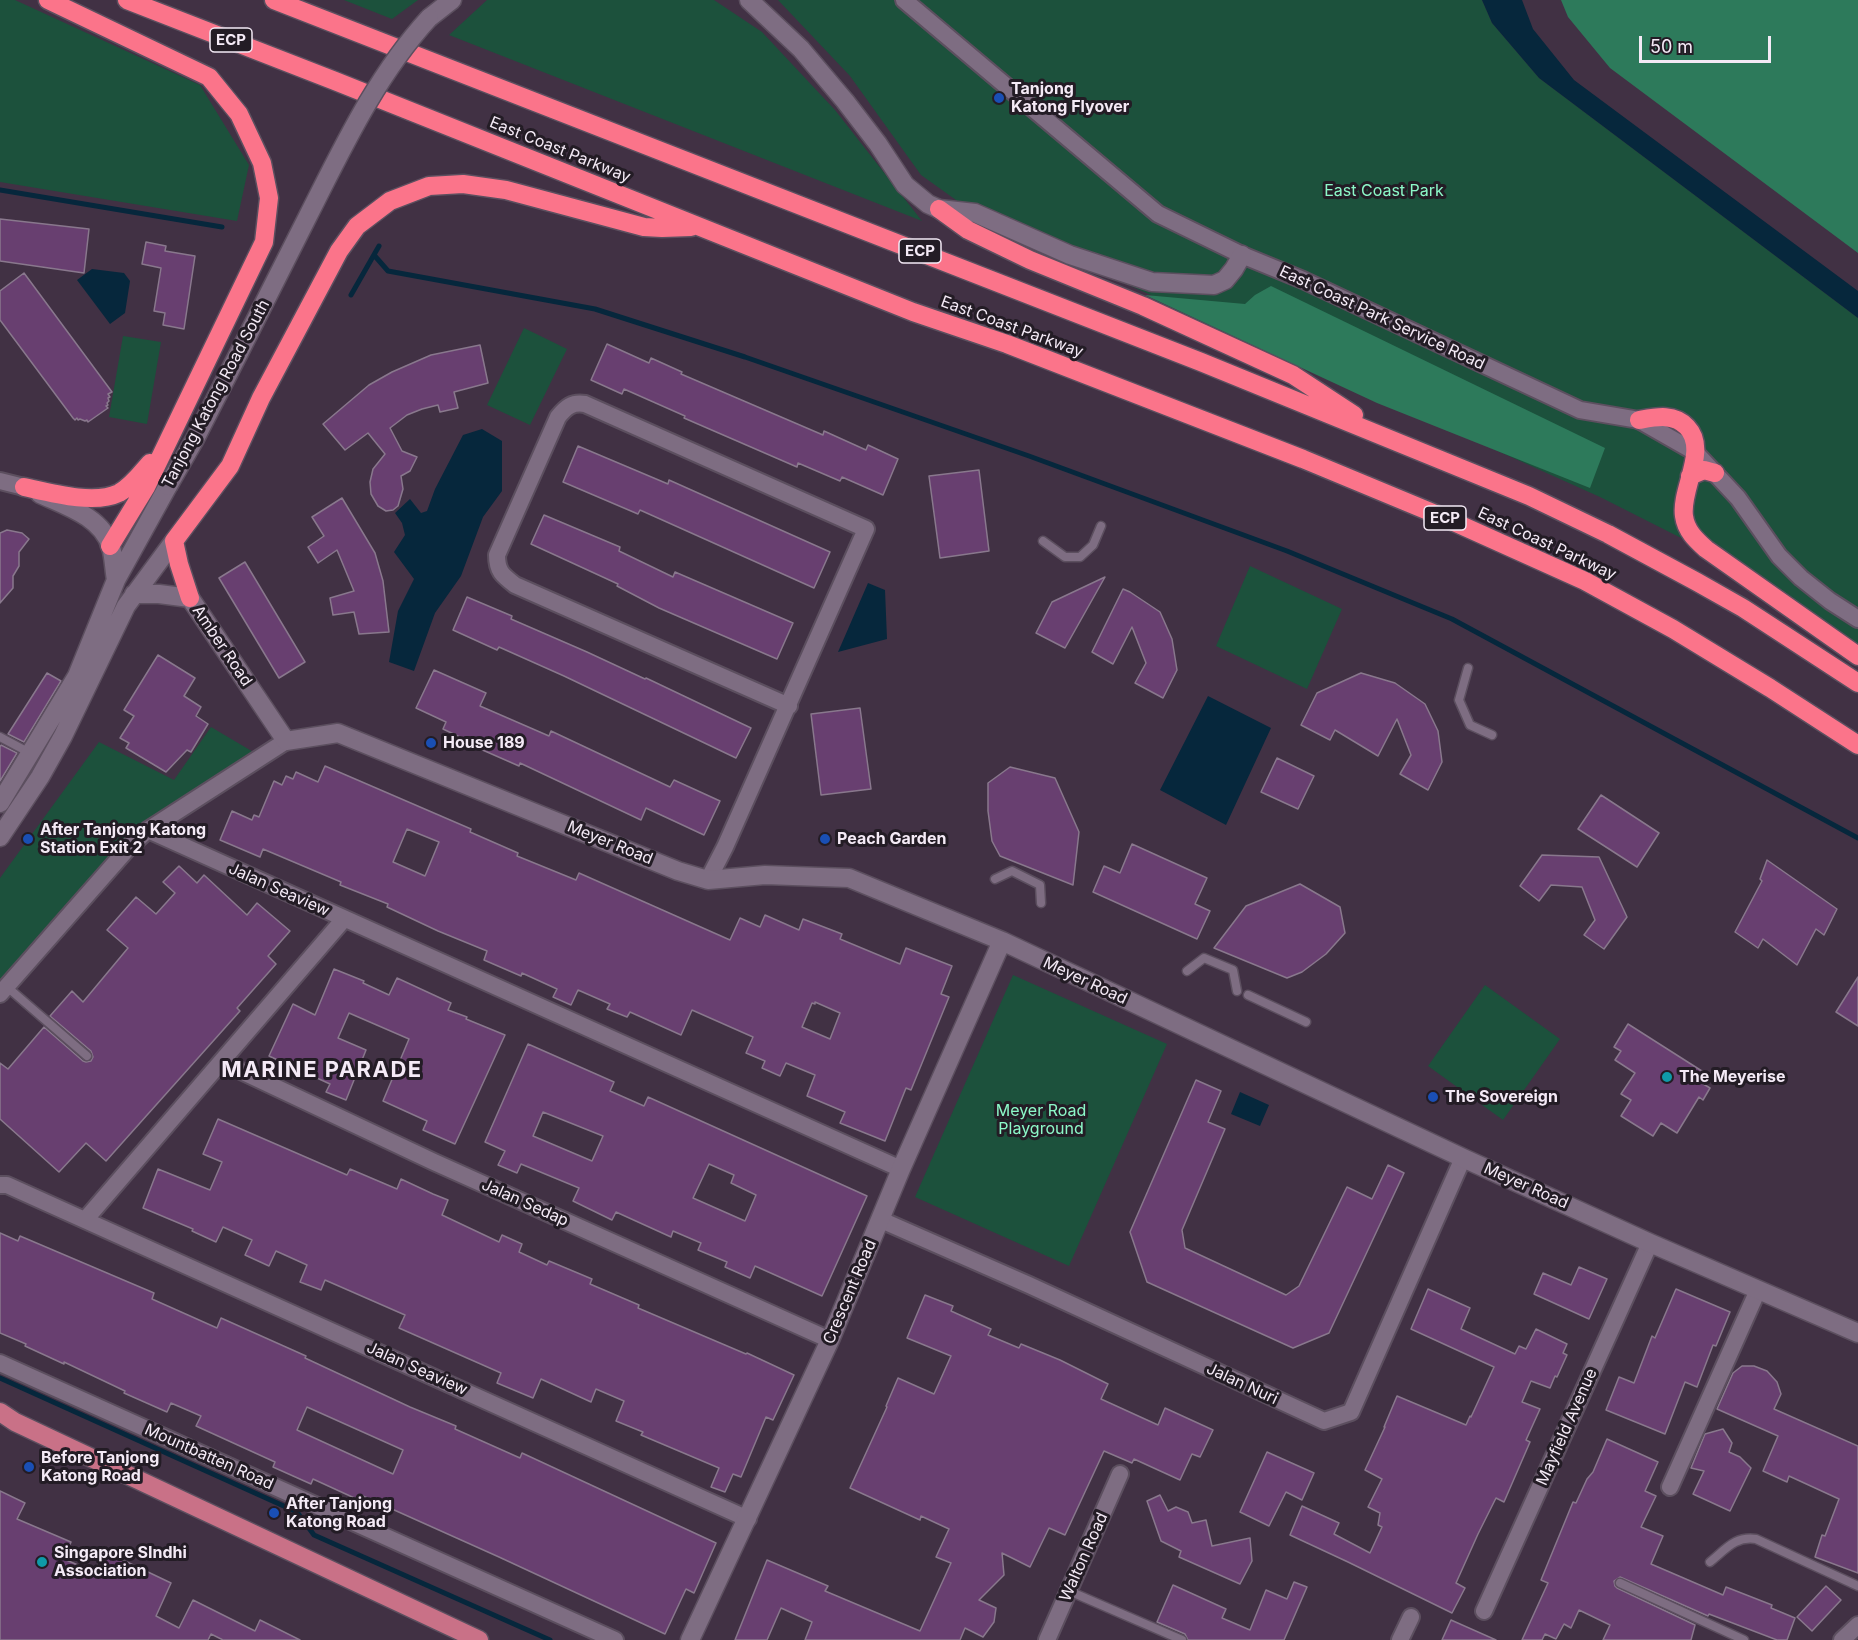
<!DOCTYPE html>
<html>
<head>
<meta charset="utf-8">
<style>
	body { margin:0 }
	#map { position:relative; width:1858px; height:1640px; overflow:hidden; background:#413144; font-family:Inter,sans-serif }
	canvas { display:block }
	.scale { position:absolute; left:1639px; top:36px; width:132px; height:27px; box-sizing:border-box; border:3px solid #f4eaf6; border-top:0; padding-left:8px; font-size:18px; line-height:21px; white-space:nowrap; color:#f4eaf6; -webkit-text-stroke:4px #231c25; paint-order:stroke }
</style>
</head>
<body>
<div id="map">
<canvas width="1858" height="1640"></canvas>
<div class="scale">50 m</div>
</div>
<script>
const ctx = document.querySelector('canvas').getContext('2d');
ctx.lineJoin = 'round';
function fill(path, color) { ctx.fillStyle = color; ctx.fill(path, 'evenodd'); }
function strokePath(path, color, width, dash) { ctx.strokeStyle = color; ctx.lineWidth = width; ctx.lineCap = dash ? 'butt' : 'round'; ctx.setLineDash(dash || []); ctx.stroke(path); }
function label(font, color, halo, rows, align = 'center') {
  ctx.font = font + ' Inter,sans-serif'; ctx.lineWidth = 6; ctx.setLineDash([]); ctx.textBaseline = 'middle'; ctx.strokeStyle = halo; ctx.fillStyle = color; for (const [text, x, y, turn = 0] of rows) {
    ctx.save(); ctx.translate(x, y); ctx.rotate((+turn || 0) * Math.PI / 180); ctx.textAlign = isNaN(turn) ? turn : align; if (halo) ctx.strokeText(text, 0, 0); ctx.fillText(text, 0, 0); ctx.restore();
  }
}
const green = new Path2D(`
	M0 0H15L200 85 249 165 237 221 0 182Z
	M344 0H418L392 19Z
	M487 0H714L762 32 835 110 922 221 449 35Z
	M778 0H1482L1492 23 1539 78 1858 318V649L1693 544 1600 497 984 220 921 175 850 76Z
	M524 328 567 349 530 425 487 405Z
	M123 336 161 342 147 424 109 417Z
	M1250 566 1342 609 1307 689 1216 646Z
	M211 727 255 753 146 824 0 983V878L99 742 174 780Z
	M1013 975 1167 1044 1069 1266 915 1197Z
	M1485 985 1560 1039 1503 1120 1428 1066Z`);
const forest = new Path2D(`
	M1561 0H1858V253L1610 68 1568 17Z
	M1271 286 1605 448 1590 488 1377 403 1145 295 1245 304 1255 295Z`);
const water = new Path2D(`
	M1482 0H1522L1533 29 1574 80 1858 291V318L1539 78 1492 23Z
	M92 269 124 273 130 281 125 313 110 324 77 280Z
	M482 429 502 441V491L483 517 461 576 435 613 414 671 389 662 398 611 414 579 394 552 405 535 402 523 395 513 410 499 421 513 427 511 435 489 463 435Z
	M868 583 885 590 887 639 838 652Z
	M1208 696 1271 728 1226 825 1160 790Z
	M1240 1092 1269 1105 1260 1126 1231 1114Z`);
const stream = new Path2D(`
	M0 190 222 227
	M374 255 388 271 595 309 745 357 1029 456 1287 551 1452 619 1858 838
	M351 295 379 246
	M0 1378 297 1512 314 1535 550 1640`);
const building = new Path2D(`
	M0 219 89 229 84 273 0 261Z
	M146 242 166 246 165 251 195 256 184 329 163 325 165 313 154 311 161 268 142 264Z
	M24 273 112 392 108 394 110 397 108 398 109 401 107 403 108 405 106 406 108 408 88 422 87 420 85 421 80 419 78 420 77 418 75 420 73 418 0 320V291Z
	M607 344 649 363 651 358 682 372 681 374 823 435 824 431 866 450 868 445 898 459 883 495 842 477 840 481 798 463 797 467 684 418 685 416 624 389 622 394 591 380Z
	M480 345 488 383 454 392 458 408 440 412 438 405 422 409 407 415 390 428 402 451 417 457 410 471 401 476 403 489 398 506 393 510 386 511 378 506 371 494 370 482 373 469 385 454 368 433 345 450 323 424 369 385 392 372 431 355Z
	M578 446 668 484 669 480 830 552 814 588 640 510 638 514 563 482Z
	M979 470 989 551 940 558 929 476Z
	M342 498 375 553 383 581 389 632 359 634 354 612 333 615 330 598 354 591 337 550 318 563 308 547 324 536 312 517Z
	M544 515 620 547 619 551 673 577 675 572 793 623 777 659 659 608 617 586 618 584 531 544Z
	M7 530 22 533 29 539 19 552V566L13 576V588L0 603V533Z
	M245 562 305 662 279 678 219 578Z
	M1105 577 1065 648 1036 633 1052 602Z
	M1123 589 1130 592 1160 612 1172 639 1177 670 1163 698 1135 683 1146 663 1132 627 1113 664 1092 652Z
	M467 597 512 616 511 619 587 652 645 679 646 678 751 728 736 758 564 676 499 647 497 650 453 630Z
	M158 655 195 678 184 696 201 707 196 716 208 724 191 752 187 750 166 772 126 748 129 743 120 738 134 716 124 710Z
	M434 670 486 693 480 706 549 736 551 731 670 787 674 780 720 801 704 835 646 808 641 820 520 763 519 766 478 748 479 746 443 729 446 722 416 708Z
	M47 673 61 681 24 742 8 734Z
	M1361 673 1395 683 1425 704 1438 731 1442 762 1428 790 1400 774 1411 755 1397 719 1378 756 1335 730 1330 740 1301 725 1317 693Z
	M860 708 871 789 821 795 811 714Z
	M1 745 17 753 0 781V747Z
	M1277 758 1314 776 1298 809 1261 792Z
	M325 766 471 829 470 832 518 853 517 856 576 880 579 873 730 940 740 918 760 927 765 915 799 930 803 919 842 934 840 939 900 964 906 948 952 966 941 994 949 997 911 1090 906 1088 885 1141 840 1123 845 1112 807 1096 815 1075 786 1063 780 1076 762 1068 765 1061 746 1053 753 1037 692 1010 681 1035 630 1012 627 1017 607 1009 610 1004 578 990 571 1005 553 997 557 989 522 973 521 976 484 960 487 951 438 931 387 907 388 904 340 885 341 882 263 849 260 857 220 840 232 811 252 820 254 815 259 817 274 781 282 785 286 776 293 779 296 772 318 782ZM407 829 439 842 425 876 393 862ZM815 1002 840 1013 830 1039 802 1027 812 1003 815 1004Z
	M1010 767 1055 778 1079 832 1073 885 1000 856 992 841 988 811V783Z
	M1601 795 1659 833 1637 867 1578 829Z
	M1132 844 1207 878 1195 904 1210 911 1197 939 1093 892 1104 866 1120 873Z
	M1542 855 1599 857 1627 917 1604 949 1584 935 1595 920 1582 887 1551 885 1539 901 1520 886Z
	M1767 860 1837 909 1824 935 1816 929 1797 965 1763 939 1758 948 1735 932 1762 881 1760 879Z
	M179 866 197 883 204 875 247 915 257 903 290 931 268 956 276 964 237 1008 240 1011 106 1161 86 1143 59 1172 0 1119V1063L8 1069 44 1027 83 1061 86 1062 91 1061 93 1057 91 1051 50 1016 72 991 83 1002 128 948 107 930 136 897 156 914 175 893 163 882Z
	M1300 884 1340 907 1345 933 1326 954 1302 972 1287 978 1214 948 1246 906Z
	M334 969 364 981 363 983 389 995 397 978 451 1003 448 1010 467 1017 466 1019 505 1035 455 1144 423 1130 427 1121 383 1101 409 1039 349 1013 338 1038 366 1050 346 1100 326 1092 330 1084 269 1056 293 1004 315 1015Z
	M1858 977V1026L1836 1012Z
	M1628 1024 1705 1073 1700 1082 1710 1088 1703 1100 1699 1097 1677 1133 1661 1123 1653 1136 1621 1116 1631 1100 1621 1094 1635 1073 1615 1060 1621 1051 1614 1047Z
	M528 1044 614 1082 610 1091 644 1106 648 1097 867 1196 822 1296 755 1266 750 1278 725 1267 727 1262 698 1250 701 1243 673 1231 671 1237 616 1212 612 1220 573 1201 579 1188 521 1164 517 1173 498 1165 505 1151 485 1142ZM543 1112 603 1136 592 1161 533 1136ZM709 1164 734 1175 731 1183 756 1195 745 1221 693 1198Z
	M1196 1080 1221 1091 1208 1122 1225 1129 1182 1230 1185 1248 1286 1295 1299 1286 1347 1187 1372 1199 1388 1165 1404 1173 1329 1333 1293 1348 1147 1282 1130 1232Z
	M218 1119 347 1175 350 1169 397 1189 401 1179 433 1194 448 1200 442 1215 499 1242 502 1235 522 1244 519 1252 547 1265 549 1261 592 1279 590 1284 639 1305 638 1308 746 1354 747 1353 794 1375 773 1420 766 1417 741 1477 733 1474 725 1492 711 1487 719 1468 641 1435 643 1432 616 1421 624 1401 596 1389 591 1402 541 1379 533 1398 497 1383 501 1373 399 1328 405 1315 325 1280 321 1290 300 1282 307 1265 276 1251 269 1266 245 1255 252 1240 223 1227 216 1242 192 1231 193 1229 143 1208 158 1169 210 1190 222 1162 203 1154Z
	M0 1233 18 1241 20 1236 154 1293 152 1299 217 1328 221 1318 306 1356 305 1358 410 1407 456 1426 455 1429 520 1458 522 1453 716 1543 694 1593 686 1589 665 1634 499 1557 363 1496 361 1501 313 1479 311 1484 273 1467 275 1462 196 1426 201 1416 171 1403 167 1412 124 1393 125 1391 64 1362V1364L25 1346 26 1344 0 1333ZM307 1407 403 1450 393 1474 297 1430Z
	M1579 1267 1607 1279 1589 1319 1534 1294 1543 1273 1571 1285Z
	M1428 1289 1470 1308 1461 1329 1515 1354 1519 1346 1526 1349 1536 1329 1567 1344 1563 1353 1567 1355 1557 1377 1555 1376 1550 1388 1531 1381 1522 1402 1540 1409 1526 1440 1530 1442 1504 1502 1496 1498 1478 1534 1456 1583 1465 1588 1452 1613 1348 1562 1290 1535 1302 1506 1339 1523 1334 1534 1370 1553 1382 1527 1378 1525 1380 1513 1368 1507 1382 1479 1365 1470 1385 1427H1384L1397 1396 1466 1425 1470 1416 1471 1417 1494 1367 1411 1329Z
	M1676 1289 1730 1312 1716 1346 1713 1345 1697 1387 1685 1382 1665 1434 1606 1410 1619 1377 1634 1383 1652 1336 1655 1338Z
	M925 1295 953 1306 951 1311 991 1329 988 1335 1019 1348 1021 1344 1060 1360 1108 1384 1101 1399 1158 1425 1165 1408 1213 1430 1200 1457 1192 1454 1180 1480 1134 1459 1132 1463 1104 1451 1065 1535 1049 1528 1030 1567 1002 1553 1004 1575 979 1600 996 1608 994 1622 983 1637 965 1628 960 1640H805L812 1622 781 1608 767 1640H735L767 1560 828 1586 825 1591 920 1631 951 1563 936 1557 949 1529 921 1516 920 1520 850 1488 887 1407 886 1406 898 1378 934 1394 951 1356 907 1338Z
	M1742 1366H1754L1767 1371 1777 1382 1781 1394 1774 1409 1858 1446V1573L1815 1557 1822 1535 1825 1536 1839 1499 1789 1476 1787 1482 1763 1471 1778 1436 1717 1409 1733 1373Z
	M1723 1429 1732 1443 1729 1452 1740 1457 1751 1468 1730 1511 1693 1494 1704 1471 1691 1468 1705 1434Z
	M1607 1439 1658 1462 1645 1491 1656 1496 1641 1527 1663 1536 1651 1564 1723 1595 1726 1587 1772 1605 1771 1608 1795 1618 1787 1640H1777L1709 1614 1708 1616 1620 1577 1614 1581 1615 1586 1617 1588 1695 1625 1691 1640H1603L1610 1625 1579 1610 1571 1628 1564 1624 1556 1639 1545 1634 1542 1640H1522L1548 1583 1541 1580 1573 1502 1576 1503 1587 1479 1593 1472Z
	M1267 1452 1314 1473 1302 1500 1286 1492 1269 1526 1240 1512Z
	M0 1491 25 1503 17 1519 71 1542 64 1559 94 1572 104 1551 171 1583 156 1616 179 1628 193 1600 255 1631 260 1620 300 1640H223L211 1634 208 1640H0Z
	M1160 1495 1168 1511 1176 1507 1188 1512 1192 1523 1206 1520 1212 1546 1250 1538 1252 1561 1240 1584 1179 1557 1181 1551 1161 1541 1147 1501Z
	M1294 1582 1307 1587 1284 1640H1188L1185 1634 1157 1622 1173 1585 1226 1609 1222 1618 1250 1630 1266 1590 1287 1599Z
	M1826 1586 1841 1600 1812 1631 1797 1617Z
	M1451 1620 1496 1640H1442Z`);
const lane = new Path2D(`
	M1043 541 1065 557H1080L1093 545 1101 526
	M1468 668 1459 700 1470 725 1492 735
	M0 737 30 753
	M995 879 1012 871 1040 885 1041 903
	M1187 971 1204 958 1233 970 1237 991
	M6 986 87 1056
	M1248 995 1306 1022
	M1710 1562C1726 1549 1735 1536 1756 1539L1858 1586
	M1620 1583 1744 1640
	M1069 1591 1182 1640`);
const street = new Path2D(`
	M904 0 1158 214 1242 255 1303 280 1580 410 1639 420 1695 452 1738 498 1779 556 1801 578 1830 601 1858 619
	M0 481 24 487
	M148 830 901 1169
	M708 880 725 847 866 529 585 404C572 402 566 407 558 417L497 555C497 571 502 575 515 585L789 706
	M0 994 130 846 148 830 286 741
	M222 1062 434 1162 830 1340
	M0 1185H7L748 1519
	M85 1220 344 919
	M881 1220 1029 1285 1324 1421 1351 1412 1463 1158
	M0 1363 615 1640
	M1670 1487 1758 1290
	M1484 1611 1650 1243
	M1047 1640 1120 1474
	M1400 1640 1411 1617
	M1842 1640 1858 1625`);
const secondary = new Path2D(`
	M749 0 801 49 845 101 878 144 905 185 928 204 939 209 975 213 1070 255 1152 282 1214 285 1225 280 1234 269 1242 255
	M429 18 452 0
	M40 494C66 506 102 517 111 547 114 558 114 569 116 580
	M134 594H159L190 598 286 741 338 733 678 871 708 880 765 875 849 878 1002 941 1463 1158 1650 1243 1858 1333
	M0 803 77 676 116 580 168 486
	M0 837 40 777 63 736 126 606 174 541
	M690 1640 830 1340 901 1169 1002 941`);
const primary = new Path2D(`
	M0 1412 15 1422 479 1640`);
const highway = new Path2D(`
	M48 0 209 77 239 114 262 163 269 198 264 242 146 487 110 546
	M127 0 335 81 913 312 1007 344 1303 459 1445 518 1585 581 1673 629 1770 688 1858 745
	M274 0 1201 362 1529 496 1608 534 1697 582 1743 608 1858 683
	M939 209 968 230 1030 260 1143 306 1293 375 1354 415
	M1639 420C1656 417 1674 413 1687 427 1709 450 1680 489 1684 516 1686 531 1696 540 1706 549L1858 656
	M1690 476 1704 470 1715 473
	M24 487C51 493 94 505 119 493 132 486 141 473 150 463
	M190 598 179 564 174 541 230 466 261 398 339 251 357 226 390 201 429 186 463 184 506 190 644 227 662 228 691 227`);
const secondaryBridge = new Path2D(`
	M168 486 195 439C233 365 271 290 308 216 343 147 376 76 429 18`);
const markers = [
	[999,98,6,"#1a4fb4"],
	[431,743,6,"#1a4fb4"],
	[28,839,6,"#1a4fb4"],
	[825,839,6,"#1a4fb4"],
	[1667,1077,6,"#0f9aa8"],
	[1433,1097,6,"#1a4fb4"],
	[29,1467,6,"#1a4fb4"],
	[274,1513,6,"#1a4fb4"],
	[42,1562,6,"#0f9aa8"]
];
const shields = [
	[231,40,42],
	[920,251,42],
	[1445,518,42]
];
const shieldNames = [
	["ECP",231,40],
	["ECP",920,251],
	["ECP",1445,518]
];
const poiNames = [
	["Tanjong",1011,89],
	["Katong Flyover",1011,107],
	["House 189",443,743],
	["After Tanjong Katong",40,830],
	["Station Exit 2",40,848],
	["Peach Garden",837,839],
	["The Meyerise",1679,1077],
	["The Sovereign",1445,1097],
	["Before Tanjong",41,1458],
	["Katong Road",41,1476],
	["After Tanjong",286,1504],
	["Katong Road",286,1522],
	["Singapore SIndhi",54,1553],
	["Association",54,1571]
];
const streetNames = [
	["East Coast Parkway",560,150,22],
	["East Coast Park Service Road",1382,318,25],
	["East Coast Parkway",1012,327,20],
	["Tanjong Katong Road South",216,394,-62],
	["East Coast Parkway",1547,544,25],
	["Amber Road",222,646,56],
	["Meyer Road",610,843,22],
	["Jalan Seaview",279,890,24],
	["Meyer Road",1085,981,25],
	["Meyer Road",1526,1186,24],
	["Jalan Sedap",525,1203,24],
	["Crescent Road",850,1292,-67],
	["Jalan Seaview",417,1369,24],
	["Jalan Nuri",1242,1384,25],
	["Mayfield Avenue",1567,1427,-66],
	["Mountbatten Road",209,1457,24],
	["Walton Road",1084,1557,-66]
];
const parkNames = [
	["East Coast Park",1384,191],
	["Meyer Road",1041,1111],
	["Playground",1041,1129]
];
const districtNames = [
	["MARINE PARADE",322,1070]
];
fill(green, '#1c513c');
fill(forest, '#2d7a5b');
fill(water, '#06273c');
strokePath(stream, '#06273c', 5);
fill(building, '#683f70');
strokePath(building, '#89788d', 1.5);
strokePath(lane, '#5c4f5f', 11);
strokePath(street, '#5c4f5f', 20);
strokePath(secondary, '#5c4f5f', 21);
strokePath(primary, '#5c4f5f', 21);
strokePath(highway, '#5c4f5f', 21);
strokePath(lane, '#7e6d82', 8);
strokePath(street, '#7e6d82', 16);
strokePath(secondary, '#7e6d82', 18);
strokePath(primary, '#c97187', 18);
strokePath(highway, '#fb748a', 18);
strokePath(secondaryBridge, '#5c4f5f', 21, []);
strokePath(secondaryBridge, '#7e6d82', 18);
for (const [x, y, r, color] of markers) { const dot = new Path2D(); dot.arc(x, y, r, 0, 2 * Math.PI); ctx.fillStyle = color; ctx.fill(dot); strokePath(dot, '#231c25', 2); }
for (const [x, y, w] of shields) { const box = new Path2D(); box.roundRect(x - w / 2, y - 12, w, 24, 4.5); ctx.fillStyle = '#231c25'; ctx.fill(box); strokePath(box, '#f4eaf6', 1.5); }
label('bold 15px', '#f4eaf6', null, shieldNames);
label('bold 16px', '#f4eaf6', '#231c25', poiNames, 'left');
label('16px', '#f4eaf6', '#231c25', streetNames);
label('16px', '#8cf8c8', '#231c25', parkNames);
ctx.letterSpacing = '1.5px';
label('bold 22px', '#f4eaf6', '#231c25', districtNames);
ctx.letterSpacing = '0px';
</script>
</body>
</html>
